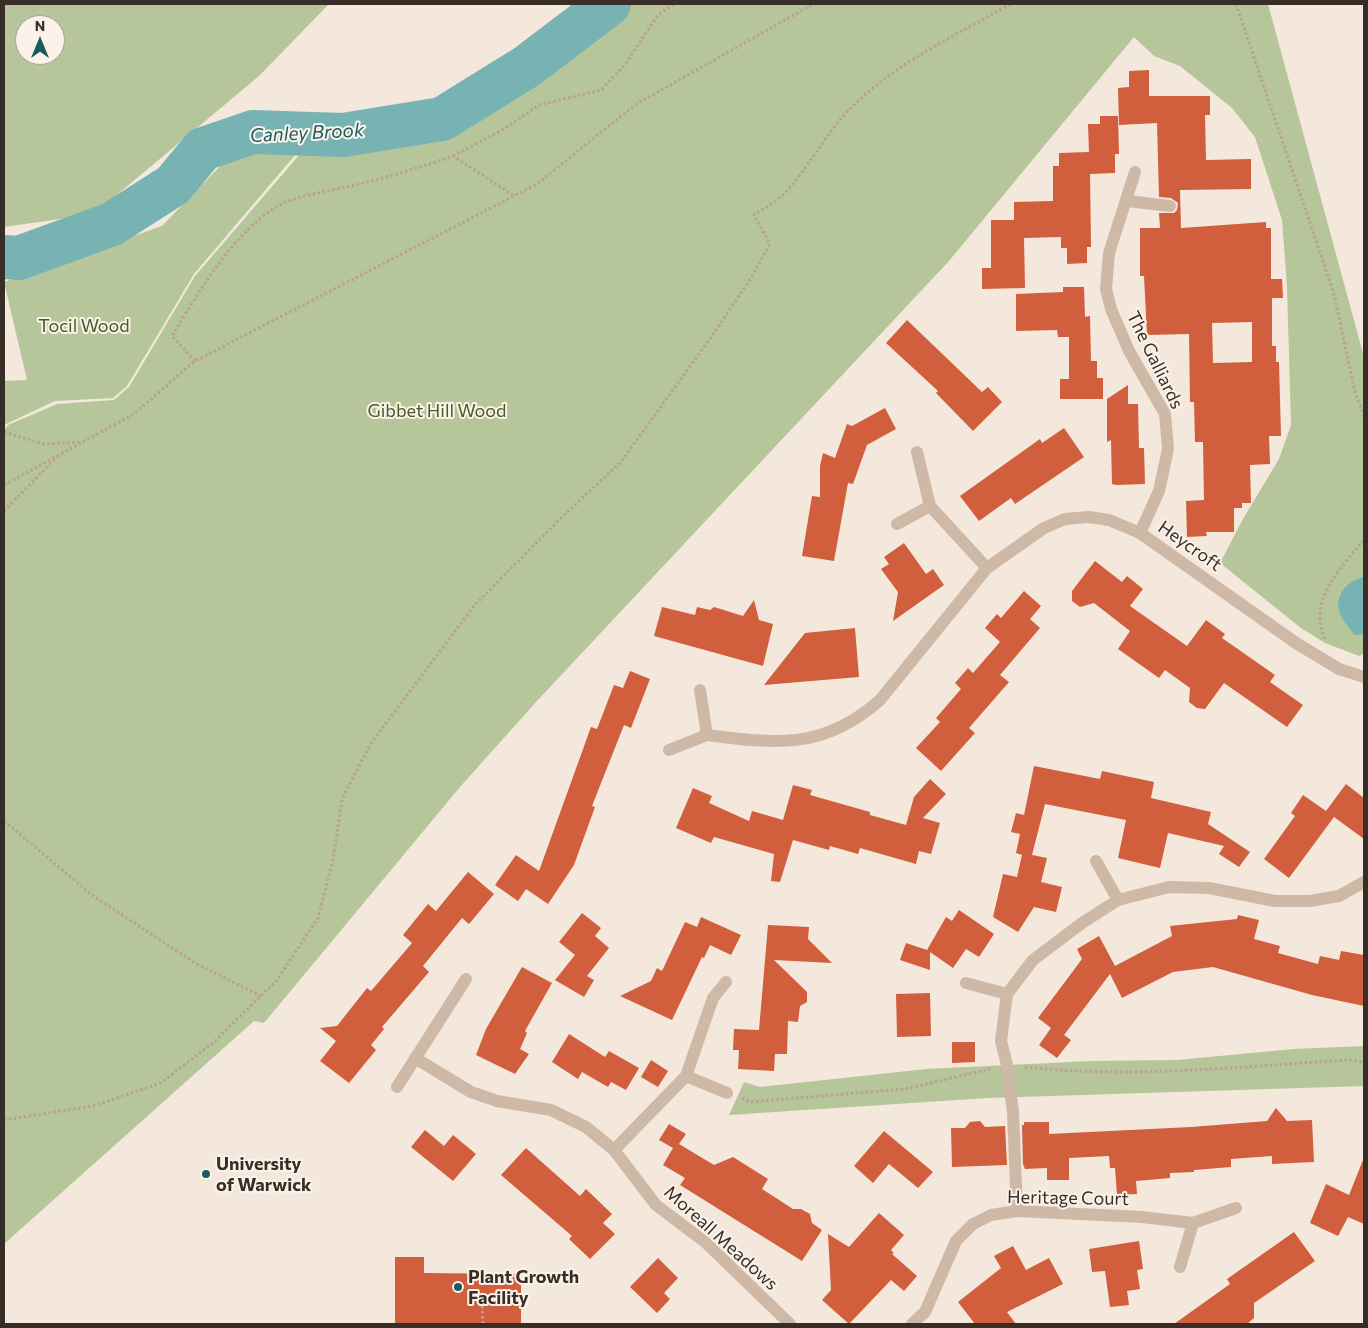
<!DOCTYPE html>
<html>
<head>
<meta charset="utf-8">
<style>
	body { margin:0 }
	#map { position:relative; width:1368px; height:1328px; overflow:hidden; background:#f4e8dc; font-family:Commissioner,sans-serif }
	canvas { display:block }
	.frame { position:absolute; inset:0; border:5px solid #392d28; pointer-events:none }
	.north { position:absolute; left:15px; top:15px; width:50px; height:50px; box-sizing:border-box; background:#fbf2e9; border:1px solid #ada39c; border-radius:50%; rotate:0deg; font-size:14px; font-weight:700; line-height:20px; text-align:center; color:#392d28 }
	.north::after { content:''; display:block; margin:auto; width:18px; height:22px; background:#195c5f; clip-path:polygon(50% 0,100% 100%,50% 72%,0 100%) }
</style>
</head>
<body>
<div id="map">
<canvas width="1368" height="1328"></canvas>
<div class="frame"></div>
<div class="north">N</div>
</div>
<script>
const ctx = document.querySelector('canvas').getContext('2d');
ctx.lineJoin = 'round';
function fill(path, color) { ctx.fillStyle = color; ctx.fill(path, 'evenodd'); }
function strokePath(path, color, width, dash) { ctx.strokeStyle = color; ctx.lineWidth = width; ctx.lineCap = dash ? 'butt' : 'round'; ctx.setLineDash(dash || []); ctx.stroke(path); }
function label(font, color, halo, rows, align = 'center') {
  ctx.font = font + ' Commissioner,sans-serif'; ctx.lineWidth = 4; ctx.setLineDash([]); ctx.textBaseline = 'middle'; ctx.strokeStyle = halo; ctx.fillStyle = color; for (const [text, x, y, turn = 0] of rows) {
    ctx.save(); ctx.translate(x, y); ctx.rotate((+turn || 0) * Math.PI / 180); ctx.textAlign = isNaN(turn) ? turn : align; if (halo) ctx.strokeText(text, 0, 0); ctx.fillText(text, 0, 0); ctx.restore();
  }
}
const green = new Path2D(`
	M4 4H329L259 76 94 214 4 227ZM25 25H55V55H25Z
	M624 4H1268L1364 357V653L1359 656 1325 643 1301 628 1220 563 1243 519 1279 459 1291 425 1287 286 1282 220 1255 137 1232 108 1180 66 1154 56 1134 37 949 261 536 702 460 787 264 1023 254 1021 4 1244V430L8 425 57 404 114 400 129 387 195 276 300 154 375 147 452 128 536 72Z
	M233 153 296 154 194 274 127 386 113 398 55 401 4 425V381L27 380 4 282 162 226Z
	M1364 1046V1086L988 1098 729 1115 744 1082 760 1087 926 1069 1091 1061 1177 1060 1294 1049Z`);
const water = new Path2D(`
	M1364 577V634L1354 635C1350 628 1341 619 1339 611 1335 593 1349 580 1364 577Z`);
const river = new Path2D(`
	M4 257 19 258 112 224 173 185 203 149 253 132 343 135 442 119 526 67 609 4`);
const building = new Path2D(`
	M1149 70V96H1210V115H1205L1206 160 1251 159V189L1180 190 1181 228 1266 222V228H1271V279H1282L1283 298H1272V346H1276V362H1279L1281 436H1269L1270 464 1250 465 1251 503H1242V508H1234V532H1206L1207 536 1187 537 1186 501 1204 500 1203 442H1195L1194 402H1190L1189 334 1147 335 1144 276H1140V228H1160L1159 213H1174L1177 210 1178 203 1171 198 1159 197 1157 123 1119 125 1118 88 1129 87V71ZM1252 322V362L1213 363 1212 323Z
	M1100 116H1118L1119 154H1115V173L1090 174 1091 247H1087V263L1067 264V248H1061V237L1024 238 1025 288 982 289V268H991V220H1014V202L1053 201V166H1059V153L1089 152 1088 124H1100Z
	M1063 287H1084L1085 317 1090 316 1091 361H1097V378H1103V399H1060V379H1069V337H1058L1057 330 1016 331V294L1063 292Z
	M907 320 982 392 988 387 1002 402 973 431 936 393 938 391 886 343Z
	M1128 385V404H1138L1139 448H1144L1145 484 1116 485 1112 484 1111 440 1107 442V399Z
	M885 408 896 429 867 445 853 484 848 483 834 561 802 556 812 496 820 497V466L823 453 835 458 847 424 852 426Z
	M1064 428 1084 457 1015 504 1011 498 979 521 960 496 1040 439 1042 443Z
	M904 543 926 574 933 569 944 585 893 621 898 592 881 569 889 564 884 557Z
	M1095 561 1122 582 1127 576 1143 589 1130 606 1187 646 1206 620 1225 634 1222 638 1275 675 1270 682 1303 705 1287 727 1224 683 1205 709 1197 708 1189 702 1190 688 1165 670 1159 678 1118 649 1130 631 1094 603 1080 607 1072 601V591Z
	M1024 591 1041 606 1030 619 1040 628 1000 675 1009 682 969 728 975 733 941 771 916 748 940 722 936 718 961 689 955 683 968 668 973 673 1000 642 985 628 997 614 1001 618Z
	M754 600 759 620 773 624 763 666 654 636 662 607 695 615 697 607 710 610 714 607 743 616Z
	M855 628 859 677 764 685 805 633Z
	M630 671 650 679 631 728 624 725 592 806 595 807 574 865 548 904 526 889 518 901 495 885 516 855 539 871 591 727 597 729 614 685 623 688Z
	M1034 766 1100 779 1102 771 1154 782 1151 798 1211 812 1208 824 1250 852 1239 867 1219 854 1224 846 1168 833 1160 868 1118 858 1126 820 1045 804 1032 855 1047 858 1041 882 1062 887 1056 912 1034 907 1018 932 993 917 1003 874 1017 877 1022 855 1016 853 1020 834 1011 832 1016 813 1024 815Z
	M930 779 946 794 923 818 940 823 931 854 919 851 916 864 860 848 858 854 830 846 829 850 793 840 780 882 771 881 774 854 714 837 711 843 676 828 693 788 712 796 709 803 749 821 752 811 783 820 793 785 812 790 810 795 870 812V815L906 825 914 797Z
	M1346 784 1364 798V839L1334 817 1289 878 1264 859 1295 816 1291 813 1303 795 1326 811Z
	M468 872 494 894 469 924 462 918 423 966 429 972 382 1027 384 1029 371 1045 376 1050 349 1083 320 1061 336 1041 320 1028 337 1026 367 988 371 991 412 943 403 935 428 904 436 911Z
	M959 910 994 934 979 957 966 949 953 968 930 952V970L900 960 906 943 927 950 946 917 952 921Z
	M582 913 601 928 595 936 609 948 587 976 594 980 584 997 555 980 575 955 559 942Z
	M1238 915 1259 920 1254 939 1280 946 1278 953 1318 964 1320 956 1339 960 1341 951 1364 955V1006L1312 995 1213 967 1173 972 1122 998 1110 974 1064 1035 1071 1040 1057 1058 1039 1045 1051 1028 1038 1018 1082 959 1077 949 1099 936 1115 966 1172 936 1170 926 1237 919Z
	M701 917 741 935 731 955 710 945 704 958 702 957 672 1020 620 996 651 981 657 968 662 971 685 922 697 927Z
	M768 925 809 927 808 939 832 963 774 960 807 992V1002L800 1006 798 1022 788 1021 787 1054H775L774 1071 738 1069 739 1050H733L734 1029 759 1030Z
	M522 967 552 983 525 1031 527 1033 520 1049 529 1054 515 1074 476 1055 486 1029Z
	M930 993 931 1036 897 1037 896 994Z
	M569 1034 605 1057 609 1051 639 1068 626 1090 611 1082 608 1087 582 1072 578 1079 552 1062Z
	M952 1042H975V1062L952 1063Z
	M651 1060 668 1071 658 1087 641 1077Z
	M1276 1108 1287 1121 1312 1120 1314 1162 1272 1164V1156L1231 1159V1167L1194 1170V1172L1170 1173V1178L1136 1181 1137 1194 1117 1195 1115 1168H1110L1109 1156 1069 1158V1180H1047V1168L1025 1169 1023 1164 1022 1125H1024V1122H1049V1134L1191 1127 1267 1121Z
	M980 1121 985 1127 1005 1126 1007 1165 952 1167 951 1128H965L970 1122Z
	M669 1124 686 1134 679 1144 714 1165 733 1157 768 1179 762 1189 793 1209H801L810 1214 812 1223 822 1230 802 1261 680 1185 685 1178 663 1165 673 1148 659 1140Z
	M425 1130 444 1146 453 1135 476 1154 453 1181 411 1147Z
	M884 1131 933 1172 918 1188 889 1164 873 1183 854 1166Z
	M526 1148 580 1196 586 1189 612 1214 603 1223 615 1234 590 1259 569 1239 572 1236 501 1175Z
	M1363 1160 1364 1224 1348 1217 1338 1236 1310 1223 1326 1184 1349 1195Z
	M879 1213 904 1235 891 1250 894 1253 892 1254 917 1276 904 1291 891 1280 849 1324 822 1300 831 1290 828 1234 849 1247Z
	M1294 1232 1315 1261 1254 1303V1318L1247 1324H1174L1230 1284 1227 1279Z
	M1139 1241 1143 1269 1137 1270 1140 1289 1127 1291 1129 1305 1110 1307 1105 1271 1092 1272 1089 1249Z
	M1013 1246 1026 1270 1049 1258 1063 1284 1007 1312 1016 1324H975L958 1302 1001 1268 994 1256Z
	M395 1257H424V1273L521 1274V1324H395Z
	M658 1258 678 1278 664 1293 670 1299 657 1313 630 1287Z`);
const path = new Path2D(`
	M1236 4 1334 294 1355 392 1364 416
	M453 156 504 129 539 105 601 90 624 66 658 15 674 4
	M195 361 172 336C199 292 229 239 273 209 294 195 323 193 346 187 383 179 418 168 453 156L513 195
	M4 432 44 444 79 442
	M4 485 134 414 195 361 537 184 635 105 813 4
	M4 511 58 456
	M1325 639C1307 601 1341 567 1364 540
	M4 821 92 895 195 963 261 996
	M1025 1067C1134 1079 1241 1066 1349 1060L1364 1062
	M742 1098 751 1102 905 1089 990 1069
	M4 1120 93 1106 161 1083 215 1041 277 980 318 918 333 860 342 799 371 743 473 607 563 516 620 463 710 339 751 278 770 244 754 215C764 208 777 201 785 193 812 164 828 128 858 101 902 60 959 33 1011 4
	M482 1301 483 1324`);
const street = new Path2D(`
	M1135 172 1109 253 1106 289 1111 309 1129 351 1165 414 1168 449 1159 491 1140 533
	M1127 201 1170 206
	M930 506 987 568
	M897 524 930 506 917 452
	M707 735C776 744 824 750 880 700L987 568 1044 528 1065 519 1089 517 1109 520 1140 533 1296 643 1339 669 1364 677
	M669 750 707 735 700 690
	M1096 861 1118 900
	M966 983 1007 994
	M415 1058 471 1092 497 1101 551 1110 586 1127 614 1150 656 1205 705 1242 790 1324
	M686 1076 713 998 726 982
	M397 1087 466 979
	M614 1150 686 1076 727 1093
	M1017 1211 1013 1112 1007 1065 1001 1041 1007 994 1033 960 1082 923 1118 900 1169 887 1209 888 1275 901H1310L1339 896 1364 882
	M1180 1267 1193 1223 1236 1208
	M912 1324 925 1312 956 1241 973 1224 991 1215 1017 1211 1142 1217 1193 1223`);
const markers = [
	[206,1174,5,"#195c5f"],
	[458,1287,5,"#195c5f"]
];
const parkNames = [
	["Tocil Wood",84,326],
	["Gibbet Hill Wood",437,411]
];
const streetNames = [
	["The Galliards",1155,360,64],
	["Heycroft",1190,546,35],
	["Heritage Court",1068,1198,1],
	["Moreall Meadows",721,1238,42]
];
const poiNames = [
	["University",216,1164],
	["of Warwick",216,1185],
	["Plant Growth",468,1277],
	["Facility",468,1298]
];
const waterNames = [
	["Canley Brook",307,133,-3]
];
fill(green, '#b7c59a');
fill(water, '#78b3b4');
strokePath(river, '#78b3b4', 44);
fill(building, '#d15e3d');
strokePath(path, '#baa190', 3, [2.5, 2.5]);
strokePath(street, '#ceb8a6', 12);
for (const [x, y, r, color] of markers) { const dot = new Path2D(); dot.arc(x, y, r, 0, 2 * Math.PI); ctx.fillStyle = color; ctx.fill(dot); strokePath(dot, '#fbf2e9', 2); }
label('18px', '#495a29', '#fbf2e9', parkNames);
label('18px', '#392d28', '#fbf2e9', streetNames);
label('bold 18px', '#392d28', '#fbf2e9', poiNames, 'left');
label('italic 19px', '#195c5f', '#fbf2e9', waterNames);
</script>
</body>
</html>
